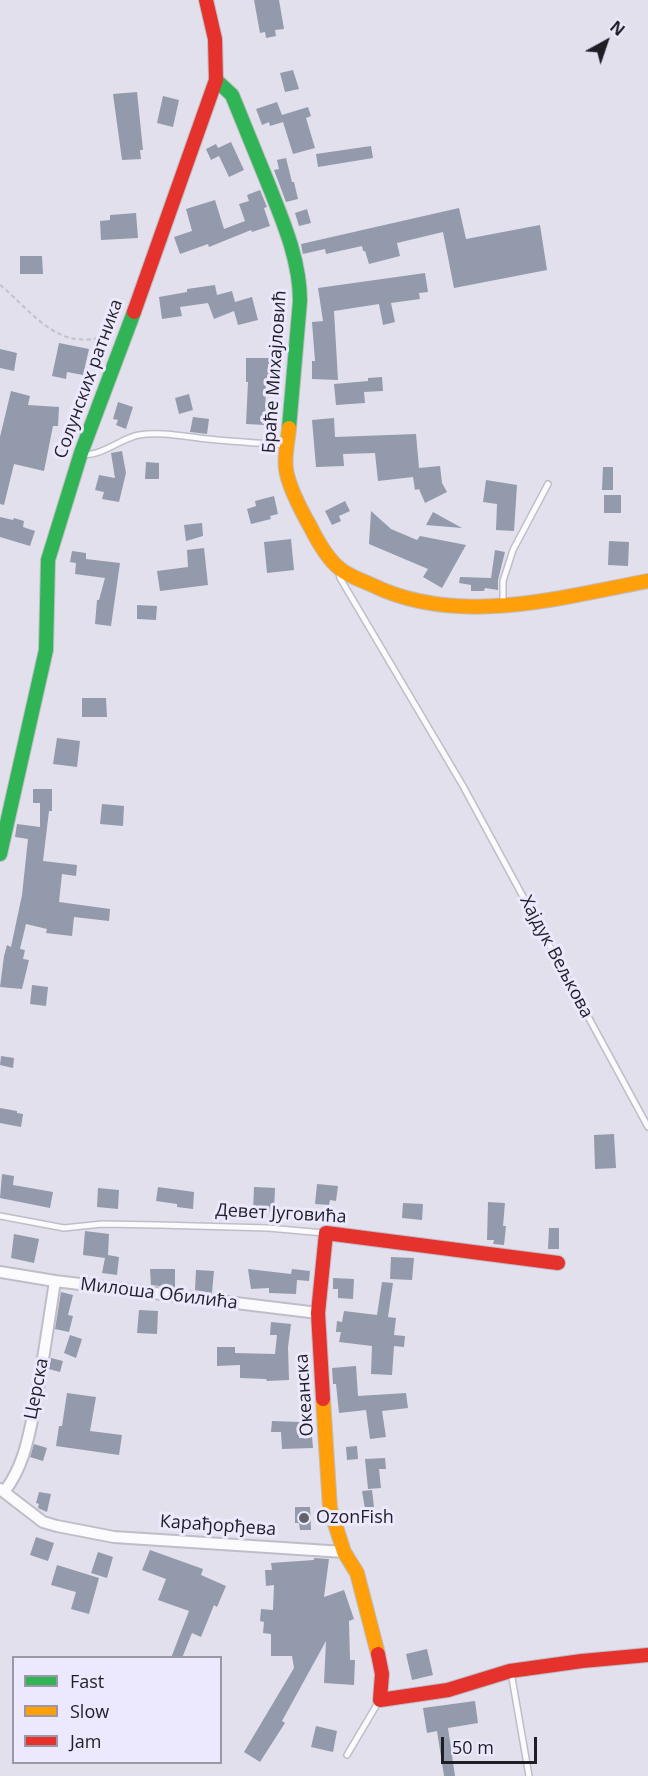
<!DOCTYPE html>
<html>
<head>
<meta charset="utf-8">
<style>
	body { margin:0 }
	#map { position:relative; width:648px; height:1776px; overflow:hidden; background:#e2e0ec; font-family:"Open Sans",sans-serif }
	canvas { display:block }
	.legend { position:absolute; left:12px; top:1656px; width:210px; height:108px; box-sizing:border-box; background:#ece8fe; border:2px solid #9a97a7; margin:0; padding:8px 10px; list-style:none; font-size:18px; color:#1f1e25 }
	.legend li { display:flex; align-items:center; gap:12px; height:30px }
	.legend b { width:30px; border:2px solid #9a97a7 }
	.north { position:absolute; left:576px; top:12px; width:60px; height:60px; -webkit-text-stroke:4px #ece8fe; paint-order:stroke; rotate:40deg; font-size:16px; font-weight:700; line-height:24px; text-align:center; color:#1f1e25 }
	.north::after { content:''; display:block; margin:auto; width:21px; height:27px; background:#1f1e25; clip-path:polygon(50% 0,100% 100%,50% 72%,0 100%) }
	.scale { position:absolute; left:441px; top:1737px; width:96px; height:27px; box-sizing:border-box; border:3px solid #1f1e25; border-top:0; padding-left:8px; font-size:18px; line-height:21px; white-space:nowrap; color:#1f1e25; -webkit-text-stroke:4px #ece8fe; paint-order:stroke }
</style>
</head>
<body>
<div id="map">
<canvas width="648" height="1776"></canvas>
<ul class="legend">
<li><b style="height:8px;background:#30b455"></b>Fast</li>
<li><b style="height:8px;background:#ff9f0a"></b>Slow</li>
<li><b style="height:8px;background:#e5322d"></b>Jam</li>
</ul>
<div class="north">N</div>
<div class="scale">50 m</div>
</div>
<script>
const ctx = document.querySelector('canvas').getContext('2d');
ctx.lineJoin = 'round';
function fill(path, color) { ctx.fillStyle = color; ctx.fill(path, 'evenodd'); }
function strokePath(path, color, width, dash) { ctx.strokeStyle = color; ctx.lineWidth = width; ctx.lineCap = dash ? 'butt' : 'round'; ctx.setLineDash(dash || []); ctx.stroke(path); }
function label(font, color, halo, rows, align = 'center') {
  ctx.font = font + ' "Open Sans",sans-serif'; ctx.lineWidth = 6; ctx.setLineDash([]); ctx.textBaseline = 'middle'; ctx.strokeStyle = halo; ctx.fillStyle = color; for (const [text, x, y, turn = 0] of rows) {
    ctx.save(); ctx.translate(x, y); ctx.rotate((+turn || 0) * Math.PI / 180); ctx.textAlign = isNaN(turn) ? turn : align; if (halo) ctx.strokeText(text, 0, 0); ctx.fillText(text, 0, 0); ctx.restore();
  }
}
const building = new Path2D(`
	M254 0H279L284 29 275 30 276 36 266 38 265 32 260 33Z
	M293 70 299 89 285 92 280 73Z
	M137 92 143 150H140L141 159 122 160 113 94Z
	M163 96 179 100 173 127 157 123Z
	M277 102 282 115 308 107 311 116 306 118 315 148 293 154 283 122 270 126 269 122 262 125 256 109Z
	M231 142 244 170 229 177 219 156 211 160 206 149 216 144 218 148Z
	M371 146 373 158 318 167 316 154Z
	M286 158 292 182H294L298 199 286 202 274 170 279 169 277 160Z
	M260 190 267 207 264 208 270 226 252 232 251 230 209 247 208 244 180 254 174 237 192 231 186 209 215 200 224 229 245 221 239 204 249 201 247 195Z
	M459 208 466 239 540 225 547 270 454 288 443 232 397 243 400 256 369 264 365 251H363L362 246 326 254 325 249 303 254 302 250 301 244Z
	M307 209 311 223 299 226 295 213Z
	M136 213 138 238 101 240 100 221 110 220V215Z
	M20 256H42L43 274H20Z
	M425 273 428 292 419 293 420 299 391 303 395 322 383 325 379 304 334 311 338 380 312 379V361H315L312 322 323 321 318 288Z
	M215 285 217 295 232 291 235 302 252 297 258 320 238 325 234 311 214 319 208 303 180 307 182 316 162 319 159 297 187 292V289Z
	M59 343 89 349 83 375 67 372 66 379 52 376Z
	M0 349 17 353 14 371 0 368Z
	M246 358H273V382H266L265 425 246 424 248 382H246Z
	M382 377 383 391 364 392 365 403 336 405 334 384 368 381V378Z
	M11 391 30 396 28 405 59 407 58 426H53L44 471 14 464 4 505 0 504V437Z
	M189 394 193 410 179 414 175 398Z
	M118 402 133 407 126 429 116 425 118 420 113 419Z
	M193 417 209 419 207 434 190 432Z
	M334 418 335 437 416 434 419 468 440 466 442 483 447 492 425 503 419 489 415 490 413 477 378 481 375 453 343 454 344 466 316 467 312 420Z
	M122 451 126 473 119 502 102 499 104 492 95 490 99 475 115 478 111 453Z
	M146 462 159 463V479H145Z
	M603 467H613V490H602Z
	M486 480 517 485 514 531 496 530 497 504 483 502Z
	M604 495H621V513H604Z
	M274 496 278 514 270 516 271 519 251 524 247 509 256 506 255 501Z
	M345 501 350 511 339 516 341 521 332 525 325 511Z
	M371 511 391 529 417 540 420 536 466 545 442 588 423 577 428 569 369 544Z
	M433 512 462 528 426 525Z
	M0 517 13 520 14 518 24 521 23 527 35 531 30 546 0 537Z
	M202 523 203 536 186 541 184 525Z
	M291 539 294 570 267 573 264 542Z
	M609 541 629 542 628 566 608 565Z
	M204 548 208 585 160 591 157 571 188 567 187 550Z
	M495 550 505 552 498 580V590L485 588 484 591H471V585L459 583 460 577 491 578Z
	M72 551 86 553V559L120 563 111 626 95 624 97 600H99L105 578 75 574 76 563 70 562Z
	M137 605 157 606 156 620 137 619Z
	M82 698H106L107 717H82Z
	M57 738 80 741 77 767 53 764Z
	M33 789H52V811H49L43 861 77 865 76 876 62 874 59 902 110 909 109 921 74 917 72 936 46 933 47 929 26 924 20 949 25 950 23 959 29 960 22 989 0 987 4 956 7 945 11 947 22 895 28 839 15 837 17 824 40 827V803H33Z
	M102 804 124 806 123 826 100 824Z
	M32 985 48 987 46 1006 30 1004Z
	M1 1056 14 1058 13 1068 0 1065Z
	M0 1108 17 1111V1113L23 1114 21 1127 0 1123Z
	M614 1134 616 1168 595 1169 594 1135Z
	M2 1174 14 1176 13 1185 53 1192 50 1208 0 1198Z
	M317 1184 338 1186 336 1201 330 1200 329 1205 315 1204Z
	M158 1187 194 1192 193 1209 177 1207V1204L156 1201Z
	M254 1187 275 1188 274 1212 253 1211Z
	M98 1188 119 1190 118 1209 97 1207Z
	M488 1202 505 1203 503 1226H506L504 1245 493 1244 494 1240H487Z
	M403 1203 423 1204 422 1220 402 1218Z
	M549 1228H559V1249H548Z
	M85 1231 109 1234 108 1255 119 1257 117 1275 102 1273 105 1258 83 1255Z
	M14 1234 39 1239 34 1263 11 1258Z
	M391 1257 414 1258 412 1280 390 1279Z
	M150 1269H175V1288L151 1285Z
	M248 1269 291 1274 292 1269 310 1271 309 1281 297 1280 296 1294 269 1293V1288L251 1289Z
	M196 1270 214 1271 212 1293 195 1290Z
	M333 1278 354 1279 353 1299 338 1298V1289H333Z
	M382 1282 393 1283 388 1317 396 1318 394 1335 405 1336 404 1347 394 1346 392 1375 371 1374 372 1346 339 1342 341 1332H336L337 1321 342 1322 344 1311 377 1315Z
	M61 1292 73 1295 68 1315 73 1316 69 1332 55 1329Z
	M139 1310 158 1311 157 1334 137 1333Z
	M271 1322 291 1324 288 1347 289 1380 267 1381 266 1379 240 1378V1365L217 1366V1347H235V1353L275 1354 277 1335H270Z
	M70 1335 82 1339 76 1358 64 1353Z
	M51 1358 63 1361 60 1372 49 1369Z
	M356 1366 358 1396 406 1393 408 1408 382 1411 386 1437 370 1439 366 1410 339 1413 336 1384H333L332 1368Z
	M67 1393 96 1397 90 1431 122 1435 119 1455 56 1446 59 1426H62Z
	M272 1421 300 1422 299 1438 312 1437 313 1448 282 1449 281 1432H271Z
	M34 1444 47 1448 43 1461 30 1457Z
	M357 1446 358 1459 347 1460 346 1447Z
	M385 1458 386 1469H379L381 1488 368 1489 365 1459Z
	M372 1490 374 1507 365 1509 362 1491Z
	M39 1492 51 1494 47 1512 38 1508 39 1504 36 1503Z
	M295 1507H310L311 1530H300L299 1523H295Z
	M36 1537 54 1543 48 1561 30 1555Z
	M150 1550 203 1569 201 1575 226 1586 217 1607 214 1605 201 1637 192 1633 182 1658H171L189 1611 158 1600 166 1579 142 1570Z
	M98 1552 113 1557 107 1578 91 1573Z
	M314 1558 329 1559 324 1597 344 1590 354 1619 349 1621 350 1660H355L354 1685 324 1683 326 1641 282 1721 285 1723 260 1762 244 1752 294 1668 292 1656H271V1634L263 1633 264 1622 260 1621 261 1609 273 1610 274 1585 266 1586 265 1570H272L271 1563 314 1560Z
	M57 1565 99 1578 89 1614 71 1609 76 1592 51 1585Z
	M427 1649 433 1675 412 1680 406 1654Z
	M475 1701 478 1723 448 1728 455 1776H444L437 1731 427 1733 423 1708Z
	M316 1726 337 1731 333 1752 311 1747Z`);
const path = new Path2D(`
	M0 285C20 301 39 326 64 336 78 342 96 339 111 336`);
const lane = new Path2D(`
	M82 454C99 458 121 438 139 435 161 431 186 437 208 439 234 442 261 443 287 445
	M339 573 340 578 463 786 648 1127
	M503 604V581L513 550 548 484
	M0 1216 64 1228 102 1224 159 1225 268 1228 324 1233
	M511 1672 529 1776
	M347 1755 379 1701`);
const street = new Path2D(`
	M0 1272 55 1281 318 1313
	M0 1489 43 1522 57 1526 114 1537 344 1552
	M4 1492C25 1465 29 1434 36 1401 43 1361 49 1321 55 1281`);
const fast = new Path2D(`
	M216 80 232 95C244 124 255 152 267 181 282 219 300 259 300 301L289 428
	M0 854 46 650 48 560 81 453 134 312`);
const slow = new Path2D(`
	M289 428C288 441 284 457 286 469 288 486 302 512 311 528 318 542 327 558 339 568 348 576 361 580 372 585 458 627 558 598 648 581
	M323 1399 330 1508 344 1552 357 1573 378 1654`);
const jam = new Path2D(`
	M134 312 216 80 215 39 206 0
	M323 1399 318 1313 326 1233 558 1263
	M378 1654 382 1674 380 1700 448 1690 510 1671 582 1661 648 1655`);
const markers = [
	[304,1518,6,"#63626b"]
];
const streetNames = [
	["Браће Михајловић",275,372,-86],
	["Солунских ратника",89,379,-70],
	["Хајдук Вељкова",556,957,62],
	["Девет Југовића",281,1214,3],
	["Милоша Обилића",159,1294,7],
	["Церска",37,1389,-79],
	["Океанска",305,1395,-94],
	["Карађорђева",218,1526,4]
];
const poiNames = [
	["OzonFish",316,1518]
];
fill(building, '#939aac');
strokePath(lane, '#bfbdc7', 8);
strokePath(street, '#bfbdc7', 14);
strokePath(fast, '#bfbdc7', 16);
strokePath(slow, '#bfbdc7', 16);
strokePath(jam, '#bfbdc7', 16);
strokePath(path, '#c3c2c6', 2, [4.5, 3]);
strokePath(lane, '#fbfafc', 5);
strokePath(street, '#fbfafc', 10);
strokePath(fast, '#30b455', 14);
strokePath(slow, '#ff9f0a', 14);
strokePath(jam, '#e5322d', 14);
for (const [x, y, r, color] of markers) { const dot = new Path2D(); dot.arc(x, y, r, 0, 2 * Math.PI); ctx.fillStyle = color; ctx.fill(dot); strokePath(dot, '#ece8fe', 2); }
label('18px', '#1f1e25', '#ece8fe', streetNames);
label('18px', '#1f1e25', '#ece8fe', poiNames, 'left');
</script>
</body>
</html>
